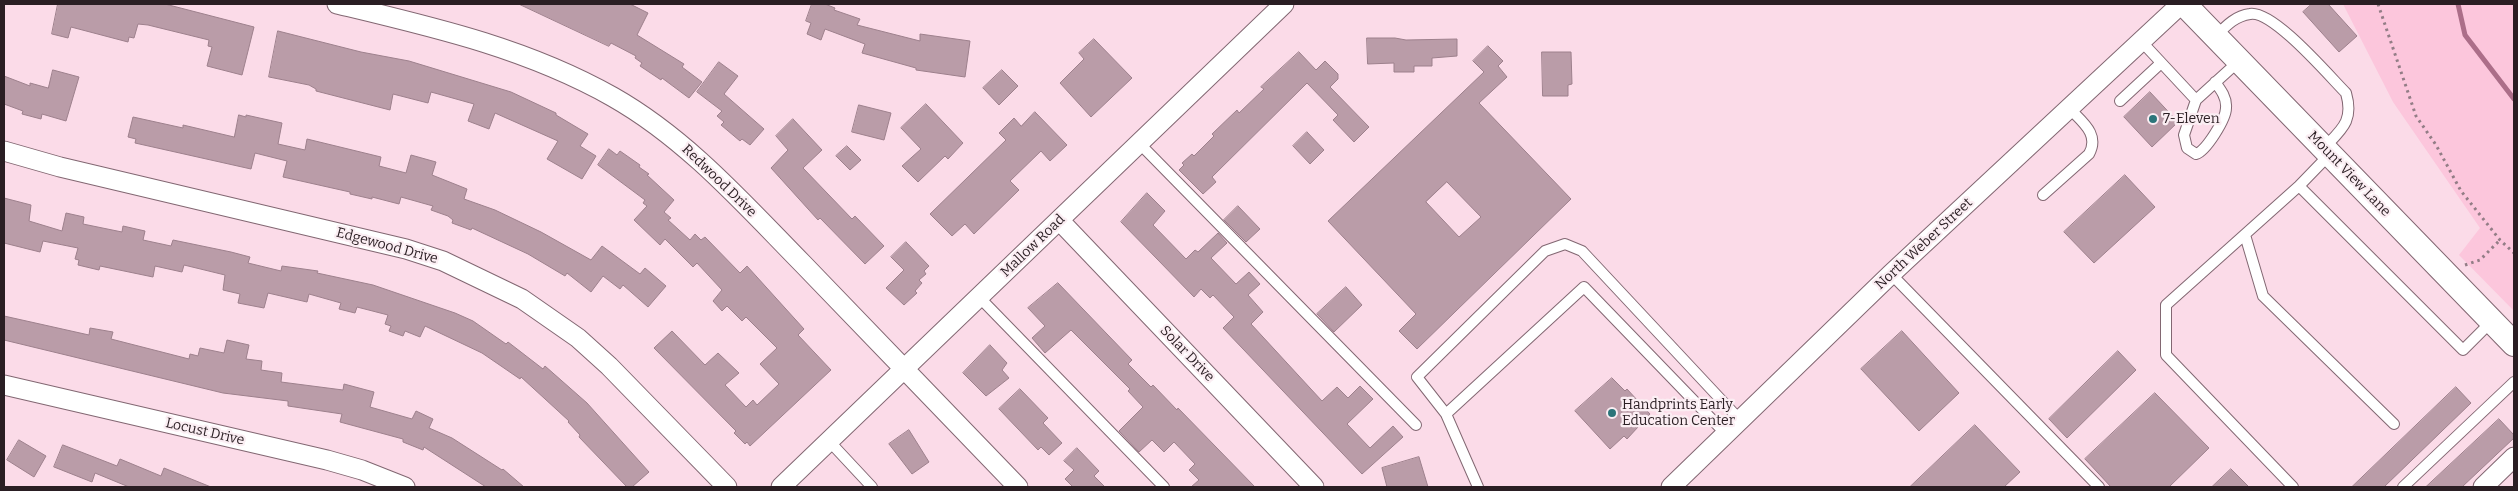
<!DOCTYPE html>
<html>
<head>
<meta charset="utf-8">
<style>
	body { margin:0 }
	#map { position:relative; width:2518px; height:491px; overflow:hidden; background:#fbdbe8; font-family:Bitter,serif }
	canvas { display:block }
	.frame { position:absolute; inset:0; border:5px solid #2a1e23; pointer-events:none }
</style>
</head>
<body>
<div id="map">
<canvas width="2518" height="491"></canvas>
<div class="frame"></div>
</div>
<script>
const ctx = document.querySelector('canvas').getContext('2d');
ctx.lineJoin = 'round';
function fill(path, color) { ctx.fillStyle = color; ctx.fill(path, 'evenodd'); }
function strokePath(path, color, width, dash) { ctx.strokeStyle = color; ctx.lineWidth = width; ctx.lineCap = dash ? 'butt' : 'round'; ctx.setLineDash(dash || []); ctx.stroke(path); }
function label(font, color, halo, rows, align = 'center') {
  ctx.font = font + ' Bitter,serif'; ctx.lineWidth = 4.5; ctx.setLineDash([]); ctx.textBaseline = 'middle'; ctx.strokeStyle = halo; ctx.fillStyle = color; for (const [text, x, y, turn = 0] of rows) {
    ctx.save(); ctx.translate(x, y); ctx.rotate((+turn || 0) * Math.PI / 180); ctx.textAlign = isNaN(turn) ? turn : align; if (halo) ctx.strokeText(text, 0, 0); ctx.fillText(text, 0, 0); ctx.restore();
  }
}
const green = new Path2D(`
	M2343 4H2514V311L2459 255 2480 228 2393 102Z`);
const stream = new Path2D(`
	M2458 4 2465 35 2514 99`);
const building = new Path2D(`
	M58 4H165L254 27 242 75 207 66 212 47 208 46 209 40 148 25 138 24 134 38 129 37 128 42 71 27 68 38 52 34Z
	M519 4H630L648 13 637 35 684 64 682 67 702 82 689 98 662 78 661 80 640 66 642 63 635 58 636 56 611 43 609 46Z
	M812 4H825L835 8 834 10 860 19 857 25 920 41V34L970 41 965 77 916 70V68L862 53 865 44 825 29 821 40 807 34 811 23 806 21Z
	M2312 4H2328L2357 36 2339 52 2303 12Z
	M278 31 361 52 409 61 511 92 556 113V115L588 134 580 146 596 156 582 179 547 159 558 141 495 113 489 129 468 121 474 104 431 92 428 103 393 94 390 110 316 91V89L309 85 269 77Z
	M1367 38H1395L1406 40 1457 39V56L1432 58V66H1414V72H1394V63L1368 64Z
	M1094 39 1132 78 1091 117 1060 83 1084 59 1079 53Z
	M1488 46 1503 61 1498 66 1507 77 1479 103 1571 199 1417 349 1399 331 1416 314 1328 221 1484 72 1473 61ZM1447 182 1481 217 1459 237 1426 202Z
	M1299 52 1316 70 1325 61 1338 74V79L1330 87 1369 127 1354 142 1333 120 1338 115 1307 83 1212 177 1216 182 1203 194 1179 170 1184 165 1182 163 1192 154 1194 156 1214 136 1212 134 1237 110 1239 113 1264 89 1261 87Z
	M1542 52H1571L1572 84 1568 85V96H1543Z
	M719 62 738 76 724 94 764 129 750 145 742 139 740 141 721 125 724 122 717 116 722 111 697 92Z
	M53 70 79 77 66 121 42 114 41 119 22 114 23 111 4 104V76L30 86V83L48 88Z
	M1002 70 1018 86 999 105 983 88Z
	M2150 92 2178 122 2152 147 2124 117Z
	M926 104 963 143 948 159 945 156 918 182 902 166 921 149 901 128Z
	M859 105 891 113 884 140 852 132Z
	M1035 112 1067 145 1050 161 1041 151 1010 181 1019 190 974 234 965 224 952 236 930 214 1006 140 999 133 1014 118 1021 126Z
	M239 115 246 117V115L282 123 278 144 305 150 307 139 381 157 379 166 406 173 411 155 436 162 432 175 467 189 464 199 495 210 541 232 591 260 602 246 640 274 645 268 666 286 648 307 623 285 620 289 603 276 591 292 567 273 565 276 528 254 472 228 471 230 452 223 453 220 448 216 431 210 433 206 401 197 399 204 372 197V199L350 194V192L283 177 287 161 255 153 251 169 135 143 136 139 128 137 133 117 183 128V125L234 137Z
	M793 119 822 150 803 168 852 219 855 216 884 246 865 264 820 218 818 220 771 168 788 150 776 136Z
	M1307 132 1324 150 1310 164 1293 146Z
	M847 146 861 160 850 170 836 156Z
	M609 149 617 155 620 151 640 165 639 167 649 174 647 175 674 200 664 212 671 218 668 220 690 240 695 234 701 240 705 237 740 273 747 266 804 329 798 335 831 370 750 446 747 442 745 444 734 433 736 431 654 348 672 331 705 365 718 353 739 373 725 385 746 407 753 400 757 405 779 384 760 364 777 348 746 317 742 321 727 306 722 311 713 301 722 290 697 263 693 267 665 239 660 245 634 220 647 206 643 203 645 200 598 165Z
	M2125 175 2155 207 2094 263 2064 232Z
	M1147 193 1165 211 1153 225 1186 259 1195 250 1198 252 1218 233 1227 243 1211 258 1236 284 1249 272 1260 284 1248 295 1263 312 1251 324 1322 401 1337 387 1348 398 1360 386 1373 399 1347 424 1370 448 1393 426 1403 437 1362 474 1223 328 1234 317 1213 295 1210 298 1201 289 1194 297 1121 222Z
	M4 198 31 205 29 221 62 231 66 213 84 217 83 224 122 232 123 226 145 231 143 240 171 246 173 240 231 252 250 257 248 263 281 271 282 266 318 271 317 273 373 285 455 313 473 321 506 344 508 342 543 369 545 366 587 403 649 472 632 487H627L579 437 580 435 568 422 569 421 521 377 520 379 482 353 425 326 420 337 405 331 403 336 389 331 391 326 385 324 388 315 357 307 355 313 339 309 341 303 309 294 307 302 268 293 264 308 238 303 240 294 223 290 225 275 184 265 182 272 155 266 153 277 100 266 99 270 78 265 79 260 75 259 78 248 43 241 40 252 4 243Z
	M1238 206 1260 229 1246 242 1224 220Z
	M906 242 929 266 924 271 926 274 919 280 922 283 915 291 917 293 904 305 886 288 904 270 891 257Z
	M1058 283 1132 360 1128 364 1151 387 1153 385 1177 410 1178 408 1255 487H1191L1199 480 1189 470 1195 464 1174 442 1164 452 1152 440 1139 452 1119 431 1143 407 1128 391 1130 389 1071 330 1045 353 1032 338 1045 326 1028 308Z
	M1346 287 1362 305 1334 332 1317 314Z
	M4 316 89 335 90 328 113 332 111 339 189 359 190 354 198 356 200 348 224 353 227 340 249 345 246 359 262 361 261 370 282 373 281 382 343 390 344 384 374 392 370 407 412 419 416 411 433 419 429 428 452 438 502 470 503 469 524 487H486L424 447 423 450 403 442V439L340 422 342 414 288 406V401L223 393 4 340Z
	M1902 331 1959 393 1919 431 1861 369Z
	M990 345 1007 363 1002 370 1009 378 986 396 963 373Z
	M2118 351 2136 370 2067 438 2049 419Z
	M1612 378 1625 391 1627 389 1650 414 1627 439 1624 436 1610 449 1575 411Z
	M2456 387 2471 403 2384 487H2352Z
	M1020 389 1048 418 1043 423 1062 443 1049 455 1041 447 1038 450 999 409Z
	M2155 393 2209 448 2169 487H2111L2085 459Z
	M2499 419 2514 435V438L2462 487H2426Z
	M1975 425 2020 472 2004 487H1910Z
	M909 430 929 462 912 474 889 444Z
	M19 440 46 456 34 477 7 460Z
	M63 445 117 466 120 459 161 476 164 468 211 487H129L95 473 92 482 54 467Z
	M1077 448 1099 471 1094 476 1105 487H1073L1065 479 1074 470 1064 461Z
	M1419 457 1428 487H1387L1382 468Z
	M2231 469 2249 487H2212Z`);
const path = new Path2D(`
	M2378 4 2416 116 2436 145 2461 191 2500 240 2514 253
	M2465 265 2480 260 2500 240`);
const service = new Path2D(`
	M2216 36C2226 26 2235 16 2250 14 2273 10 2329 76 2346 93 2354 121 2342 129 2324 148
	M2141 41 2196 100 2239 61
	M2196 100 2184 135 2187 148 2196 154C2206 151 2226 119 2226 108 2227 98 2221 90 2215 82
	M2120 101 2161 63
	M1139 143 1416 425
	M2299 186 2463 350 2492 321
	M2043 195 2089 154C2100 134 2082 122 2069 108
	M2245 235 2263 296 2394 424
	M1891 274 2099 487
	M979 297 1164 487
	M1446 414 1417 377 1545 251 1565 244 1582 251 1740 420
	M830 442 872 487
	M1478 487 1446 414 1584 287 1726 434
	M2293 487 2166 355V305L2299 186 2330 154
	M2403 487 2514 382`);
const minor = new Path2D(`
	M337 4C433 27 526 48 613 97 687 139 744 204 803 264 875 338 946 413 1018 487
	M4 151 60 167 406 249 443 261 522 299 578 338 609 366 727 487
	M1059 220 1314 487
	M4 385 327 460 362 470 405 487
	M781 487 1284 4
	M1671 487 1891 274 2181 4
	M2483 487 2514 457`);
const tertiary = new Path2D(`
	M2184 4 2514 344`);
const markers = [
	[2153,119,5,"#2b757a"],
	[1612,413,5,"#2b757a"]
];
const poiNames = [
	["7-Eleven",2163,119],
	["Handprints Early",1622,405],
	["Education Center",1622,421]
];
const streetNames = [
	["Mount View Lane",2349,174,46],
	["Redwood Drive",719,181,44],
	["North Weber Street",1924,244,-43],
	["Edgewood Drive",387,246,15],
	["Mallow Road",1033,246,-44],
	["Solar Drive",1187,354,46],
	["Locust Drive",205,432,13]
];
fill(green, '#fcc6dc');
strokePath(stream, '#ac6e89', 5);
fill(building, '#ba9ca8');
strokePath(building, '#9d808c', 1);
strokePath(service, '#826772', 12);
strokePath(minor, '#826772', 21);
strokePath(tertiary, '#826772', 26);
strokePath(path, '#937d86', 3, [2.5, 4]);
strokePath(service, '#fff', 10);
strokePath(minor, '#fff', 19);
strokePath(tertiary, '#fff', 24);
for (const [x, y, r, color] of markers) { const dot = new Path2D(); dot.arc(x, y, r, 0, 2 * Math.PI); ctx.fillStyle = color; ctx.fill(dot); strokePath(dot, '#fbeef3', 2); }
label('14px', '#2a1e23', '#fbeef3', poiNames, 'left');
label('14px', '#2a1e23', '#fbeef3', streetNames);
</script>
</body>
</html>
